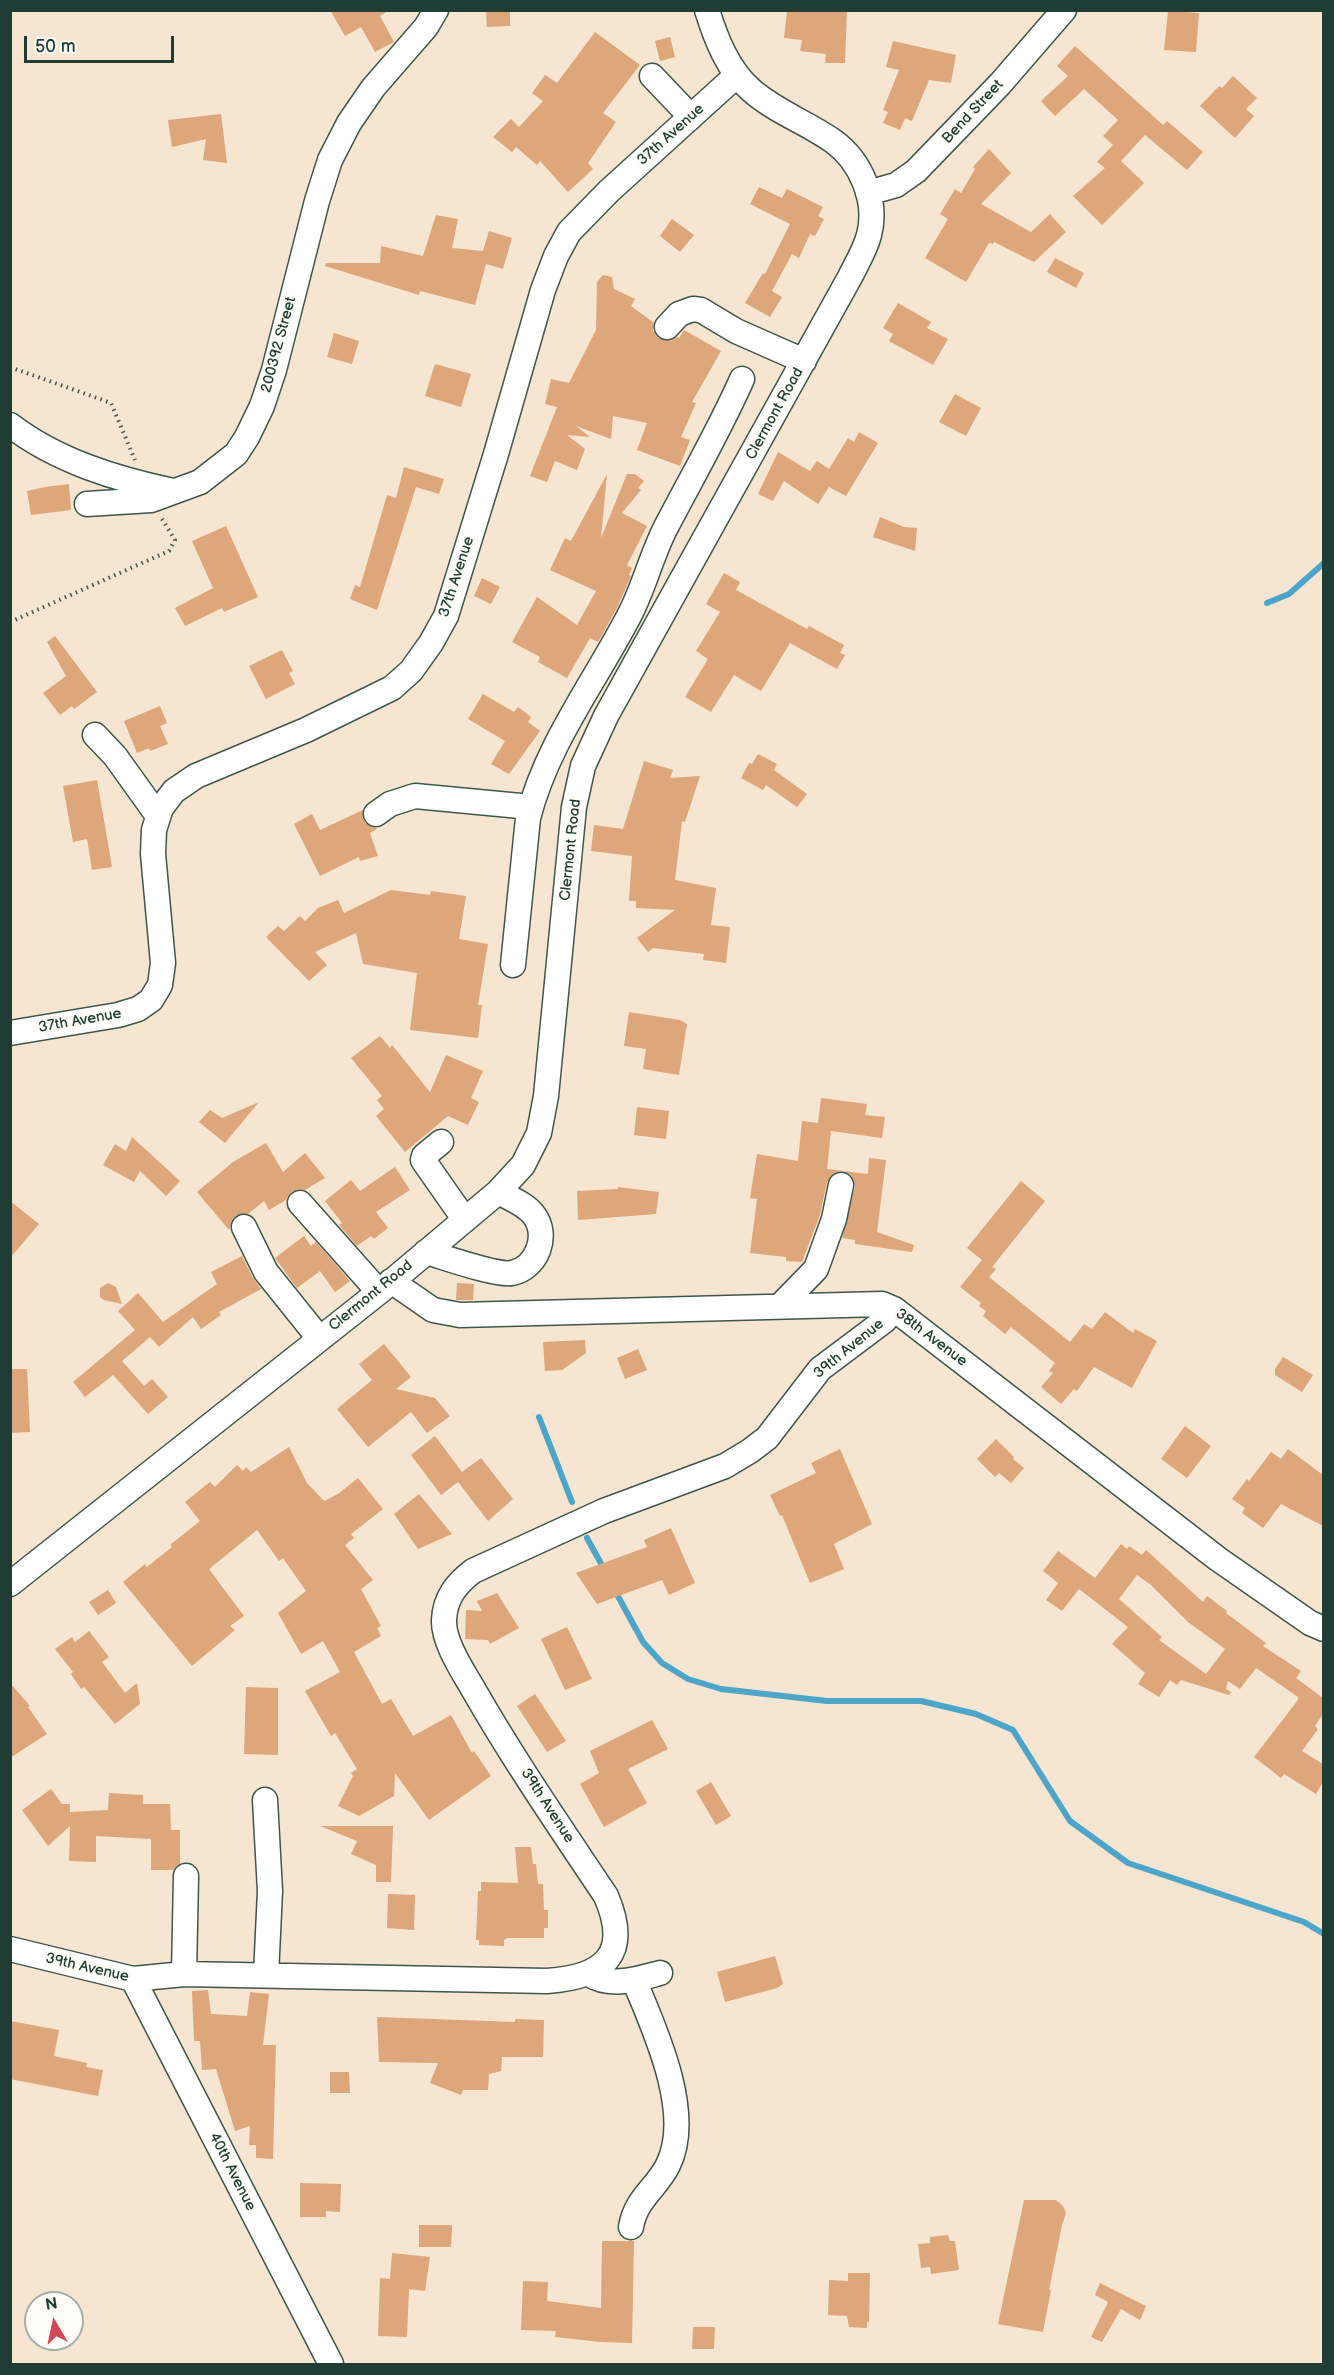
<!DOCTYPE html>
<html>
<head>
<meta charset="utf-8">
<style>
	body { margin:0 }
	#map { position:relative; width:1334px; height:2375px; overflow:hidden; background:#f6e5d0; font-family:"Balsamiq Sans",sans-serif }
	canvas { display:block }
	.frame { position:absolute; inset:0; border:12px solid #1f3d34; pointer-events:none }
	.north { position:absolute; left:24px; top:2291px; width:60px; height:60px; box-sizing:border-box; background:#fdfcf7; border:2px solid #a4b0a9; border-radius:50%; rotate:351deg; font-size:16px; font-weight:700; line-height:24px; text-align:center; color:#1f3d34 }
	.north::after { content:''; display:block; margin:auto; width:21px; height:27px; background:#d1495b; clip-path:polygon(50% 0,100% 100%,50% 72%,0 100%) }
	.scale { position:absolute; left:24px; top:36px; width:150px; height:27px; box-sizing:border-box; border:3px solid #1f3d34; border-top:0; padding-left:8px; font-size:18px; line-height:21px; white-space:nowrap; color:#1f3d34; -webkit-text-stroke:4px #fdfcf7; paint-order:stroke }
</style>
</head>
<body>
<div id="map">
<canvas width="1334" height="2375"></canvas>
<div class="frame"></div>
<div class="north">N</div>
<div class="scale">50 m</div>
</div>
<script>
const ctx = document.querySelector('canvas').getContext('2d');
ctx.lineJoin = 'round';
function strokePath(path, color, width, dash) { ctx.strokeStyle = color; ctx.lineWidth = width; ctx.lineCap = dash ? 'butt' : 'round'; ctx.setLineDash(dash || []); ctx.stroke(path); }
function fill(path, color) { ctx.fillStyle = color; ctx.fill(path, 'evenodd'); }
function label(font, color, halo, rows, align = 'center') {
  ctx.font = font + ' "Balsamiq Sans",sans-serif'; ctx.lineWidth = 5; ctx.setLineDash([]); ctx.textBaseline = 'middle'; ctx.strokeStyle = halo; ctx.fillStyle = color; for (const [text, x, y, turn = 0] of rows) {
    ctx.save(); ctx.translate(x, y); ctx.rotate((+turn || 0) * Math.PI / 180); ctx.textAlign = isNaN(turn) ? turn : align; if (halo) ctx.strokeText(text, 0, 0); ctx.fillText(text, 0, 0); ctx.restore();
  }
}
const stream = new Path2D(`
	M1267 603 1289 594 1324 563
	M539 1417 572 1502
	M587 1538 604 1569
	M614 1589 643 1642 662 1663 688 1679 721 1689 827 1701H921L976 1714 1013 1730 1070 1821 1128 1863 1304 1922 1324 1934`);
const building = new Path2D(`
	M330 10H389L380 16 394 42 375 52 361 27 345 36Z
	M486 10H510V26L487 27Z
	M787 10H847L845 63H825L826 54 800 51 802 40 784 38Z
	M1168 11 1199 13 1196 52 1164 50Z
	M595 32 640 65 603 113 616 122 588 163 593 169 568 192 540 161 537 165 516 147 512 152 493 137 511 119 519 127 543 101 532 93 545 75 557 83Z
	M670 37 675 57 660 61 655 41Z
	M893 41 956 55 951 83 929 80 912 121 905 118 900 130 883 123 888 112 883 110 899 70 886 67Z
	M1075 46 1163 125 1167 121 1203 152 1187 170 1145 135 1121 161 1144 183 1102 225 1073 196 1105 168 1097 162 1113 145 1103 136 1118 120 1084 89 1055 116 1041 101 1068 76 1057 66Z
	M1233 76 1257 98 1246 109 1254 116 1235 138 1200 106 1219 86 1222 88Z
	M221 114 227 163 203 160 206 139 172 147 168 120Z
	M989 149 1011 173 981 204 1031 232 1050 214 1066 232 1034 262 994 242 993 244 989 243 966 282 925 258 948 219 940 214 955 189 961 193 975 169 973 167Z
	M759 187 782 198 787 189 823 207 818 216 824 219 815 236 810 234 799 258 792 254 772 291 782 297 770 317 745 303 763 273 765 274 790 224 750 204Z
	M436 215 458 219 452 248 483 251 489 231 512 238 503 269 486 264 475 305 420 291 419 295 325 266 326 263H380L381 246 423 256Z
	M672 219 694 235 680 252 660 236Z
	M1055 258 1084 273 1076 288 1047 272Z
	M603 275 612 277 614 289 635 299 631 306 654 323 653 331 658 338 671 341 677 337 679 338 684 330 721 351 692 402 696 403 681 437 690 440 680 466 637 450 647 423 613 416 611 439 576 426 590 437 567 435 585 449 577 470 555 461 547 482 530 476 557 407 545 404 551 379 569 383 596 330 597 282Z
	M898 303 931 322 927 328 948 339 933 365 889 341 893 334 883 328Z
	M334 333 359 341 352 364 327 357Z
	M435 364 471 374 461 407 425 396Z
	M955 394 981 408 966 436 939 422Z
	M859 432 878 443 846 496 829 487 818 504 784 481 773 501 758 494 778 452 810 471 817 461 829 469 848 438 854 442Z
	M404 467 444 479 439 494 416 487 377 610 350 599 355 585 360 587 387 495 396 498Z
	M607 474 601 538 627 474H635L644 481 638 488 641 490 622 513 647 526 627 565 632 568 629 575 631 576 617 608 598 642 590 638 567 678 538 662 540 657 512 642 537 597 577 625 596 591 550 570 565 538 571 541Z
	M69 484 71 510 31 515 27 491 45 487Z
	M880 517 904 527 917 528 915 551 873 537Z
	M226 526 258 597 224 612 222 608 185 626 175 608 213 588 192 541Z
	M724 573 740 582 736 590 807 629 809 626 844 645 840 653 845 655 837 669 790 643 761 691 734 675 711 712 685 697 708 659 696 651 720 612 706 604Z
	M482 578 500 587 491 604 474 596Z
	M55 636 97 692 74 709 72 706 60 715 43 693 66 676 47 642Z
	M282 650 293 671 289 673 295 684 266 699 249 666Z
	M483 694 514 712 518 707 531 717 528 722 540 731 509 774 491 764 505 741 468 719Z
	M160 706 167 723 160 726 168 744 150 751 149 748 137 753 124 721Z
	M758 754 777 764 774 770 807 794 797 807 766 785 763 790 741 778 749 763 752 764Z
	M644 761 673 770 670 778 700 776 685 822 682 821 675 880 716 888 711 925 730 927 726 963 703 960 704 954 653 948 648 952 637 938 675 910 636 908V901H629L632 856 591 851 594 825 623 829Z
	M97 780 112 867 92 870 87 839 73 842 63 786Z
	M363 810 365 823 377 829 370 833 378 856 360 861 359 857 320 876 294 824 312 814 320 830Z
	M391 890 430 895 431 891 466 896 459 939 488 944 478 1005H482L478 1038 410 1030 417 973 363 964 356 933 315 952 327 965 309 981 266 937 278 926 284 931 300 916 305 921 318 908 338 900 344 913Z
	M629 1012 680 1020 687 1024 679 1075 643 1069 646 1049 624 1046Z
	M380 1036 390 1048 392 1045 430 1092 446 1055 483 1071 471 1098 479 1102 468 1125 448 1116 405 1152 376 1116 384 1109 377 1100 382 1096 351 1058Z
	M821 1098 867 1104 865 1115 885 1117 882 1138 831 1131 827 1169 868 1174 869 1158 886 1160 877 1232 914 1245 912 1252 855 1244V1240L842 1238 855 1187 851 1175 843 1171 836 1172 827 1182 820 1215 802 1262 786 1261V1257L750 1253 757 1199 750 1198 757 1154 798 1161 802 1121 818 1123Z
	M259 1102 225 1143 199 1122 210 1110 222 1118Z
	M637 1107 669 1111 666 1139 634 1135Z
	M132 1137 180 1181 166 1196 140 1171 134 1182 103 1165 115 1144 126 1151Z
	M266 1143 283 1172 305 1153 325 1178 305 1190 298 1189 291 1192 286 1200 269 1210 264 1201 248 1214 237 1215 232 1220 229 1230 197 1192 233 1162Z
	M395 1167 410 1190 376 1212 388 1228 374 1239 371 1236 357 1246 339 1225 342 1223 325 1201 351 1180 360 1191Z
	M1021 1181 1045 1201 992 1267 996 1269 989 1277 1070 1342 1084 1324 1092 1329 1105 1312 1133 1333 1135 1329 1157 1341 1132 1388 1094 1367 1077 1391 1074 1389 1061 1404 1041 1387 1053 1373 1049 1371 1055 1363 1011 1327 1005 1334 983 1316 986 1311 979 1306 981 1303 960 1287 982 1260 967 1248Z
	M618 1187 659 1192 656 1214 578 1220 577 1191 618 1189Z
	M10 1201 39 1224 10 1258Z
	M304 1236 311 1246 316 1242 350 1281 335 1292 320 1271 297 1288 275 1258Z
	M242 1256 253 1278 261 1289 219 1312 221 1315 201 1329 193 1317 159 1347 150 1337 122 1361 144 1386 152 1379 168 1397 148 1414 113 1375 85 1397 73 1382 135 1330 118 1311 138 1293 163 1322 217 1284 211 1272Z
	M108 1283 116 1287 122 1304 104 1300 100 1297V1288Z
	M457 1283 474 1284 473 1300H456Z
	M585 1340 586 1353 562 1370 545 1371 543 1342Z
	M384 1344 411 1377 396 1389 435 1398 450 1416 427 1433 411 1412 368 1447 337 1409 372 1380 359 1364Z
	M638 1349 647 1370 625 1379 617 1358Z
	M1283 1357 1313 1375 1302 1392 1275 1375V1369Z
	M10 1369H27L30 1432 10 1433Z
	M1185 1426 1211 1446 1187 1478 1161 1459Z
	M435 1436 462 1472 481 1458 513 1499 488 1521 458 1482 441 1495 411 1455Z
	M996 1439 1014 1457 1013 1459 1024 1468 1011 1483 999 1473 995 1477 977 1459Z
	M289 1447 307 1483 324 1501 338 1494 358 1478 383 1509 351 1534 354 1538 345 1545 373 1580 361 1589 381 1626 377 1628 381 1636 354 1652 382 1704 391 1699 413 1736 451 1715 472 1753 474 1751 491 1776 429 1820 395 1773 394 1796 359 1816 338 1806 353 1776 351 1773 357 1769 335 1733 331 1736 305 1691 340 1672 323 1641 301 1654 278 1613 306 1591 283 1558 279 1561 257 1530 209 1569 244 1616 230 1626 235 1630 192 1666 123 1582 145 1564 147 1567 172 1547 170 1545 200 1521 185 1502 210 1482 215 1487 237 1465 243 1471 246 1467 251 1472Z
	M840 1449 872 1524 834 1544 844 1569 810 1583 782 1515 780 1516 770 1495 816 1473 811 1463Z
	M1288 1449 1323 1475V1526L1281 1504 1263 1528 1242 1513 1245 1508 1232 1499 1247 1479 1249 1481 1271 1452 1281 1459Z
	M419 1494 452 1534 418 1549 394 1514Z
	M671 1528 695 1583 669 1595 662 1580 597 1604 576 1573 647 1547 644 1540Z
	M1121 1544 1127 1549 1129 1546 1142 1555 1146 1550 1203 1602 1207 1596 1227 1611 1226 1613 1266 1643 1263 1646 1301 1671 1296 1678 1323 1698V1714L1315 1726 1318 1729 1302 1751 1323 1764V1782L1316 1794 1284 1774 1281 1778 1254 1757 1298 1700V1697L1256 1668 1240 1689 1228 1681 1226 1689 1231 1692 1229 1695 1181 1680 1177 1685 1170 1680 1159 1697 1138 1684 1145 1673 1112 1644 1128 1627 1079 1589 1062 1611 1046 1600 1058 1583 1043 1571 1058 1551 1095 1578ZM1137 1575 1151 1585 1188 1622 1225 1649 1206 1674 1159 1640 1162 1637 1119 1599Z
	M108 1590 116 1603 98 1615 89 1602Z
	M497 1593 519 1628 490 1644 488 1640 465 1639 466 1610 482 1611 477 1601Z
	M567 1627 592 1679 565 1690 541 1639Z
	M89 1631 109 1657 102 1662 125 1693 137 1683 140 1704 115 1724 84 1687 81 1689 71 1674 73 1672 55 1649 72 1637 75 1642Z
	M10 1683 30 1706 28 1707 47 1734 10 1758Z
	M246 1687 278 1688V1755L244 1754Z
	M535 1694 566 1741 547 1752 517 1706Z
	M652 1720 668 1749 628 1769 647 1803 604 1827 580 1784 599 1773 590 1751Z
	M711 1782 731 1816 716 1825 696 1791Z
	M51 1789 62 1804H70V1812L108 1810 109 1793 143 1795V1804H170L171 1830H180V1863L173 1870H151V1839L96 1836V1862L69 1861 70 1826 48 1846 22 1810Z
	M320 1826H393L391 1882H376V1865L351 1854 357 1841Z
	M515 1847H531L533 1864H536L538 1884H543L544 1910H548V1928H544V1938H507L504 1940V1946L479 1945V1940H476L478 1891H481V1882L518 1883Z
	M388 1894 415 1895 414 1930 387 1928Z
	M775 1956 783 1984 777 1988 725 2002 717 1972Z
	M208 1990 211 2014 247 2016 250 1992 269 1994 263 2045H276L273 2159 256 2158V2145H249L250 2126 235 2131 216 2069 202 2070 200 2041H194L192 1991Z
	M377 2017 515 2022V2019L544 2020 543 2057H502L501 2071 489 2074 488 2090H463L461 2095 430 2083 438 2063 379 2062Z
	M10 2021 59 2030 54 2056 87 2063 86 2067 103 2070 98 2096 10 2079Z
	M330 2072H349L350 2093H330Z
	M300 2183 341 2184 340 2212 326 2211V2217H300Z
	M1024 2200H1056L1063 2206 1066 2213 1062 2225 1049 2290H1051L1043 2332 998 2324Z
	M419 2225H452L451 2247H419Z
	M948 2235 950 2241H955L959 2270 931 2274 930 2267 921 2268 918 2244 930 2243V2237Z
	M602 2241H634L632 2343 600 2342 555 2337 556 2331 521 2330 523 2281 548 2282 547 2301 601 2308Z
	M392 2253 430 2257 425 2291 409 2289 407 2337 378 2336 380 2278 390 2279Z
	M848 2273H870L869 2322H867V2328L849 2327 847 2316 828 2315 829 2280 848 2281Z
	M1100 2283 1146 2306 1140 2320 1121 2309 1102 2342 1091 2337 1108 2302 1095 2295Z
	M693 2327H715L714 2349H692Z`);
const path = new Path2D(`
	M10 367 111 403 135 460
	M10 622 169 551 175 540 162 519`);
const minor = new Path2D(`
	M652 76 691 117
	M868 193 896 185 916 171 1000 84 1064 10
	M667 327 679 314 693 309 701 310 736 331 804 361
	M10 425C57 461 116 479 173 491
	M87 504 151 500 200 482 236 454 247 437 262 406 274 370 317 201 330 160 349 123 373 88 426 27 436 10
	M95 735 115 756 158 816
	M376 814 390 804 415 796 531 807
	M513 965 528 818C547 743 595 682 630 614 644 587 651 557 665 529 691 479 719 431 742 379
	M10 1033 118 1015 138 1009 151 1000 160 985 163 963 153 854 154 830 161 808 174 791 196 776 306 730 392 688 411 671 431 643 446 616 496 454 543 290 556 256 569 232 609 191 737 75
	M441 1142 424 1156 423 1160 465 1220
	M300 1203 379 1292
	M244 1227 266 1272 319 1338
	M426 1252C444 1257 497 1276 512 1273 537 1268 550 1235 533 1214 525 1204 510 1198 498 1192
	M391 1281 433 1310 460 1315 882 1304 894 1309 1218 1559 1310 1623 1324 1629
	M780 1306 816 1269 834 1219 841 1185
	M10 1584 379 1292 498 1192 523 1165 539 1133 546 1096 574 807 583 766 606 716 850 277C857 263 865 250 869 235 878 201 861 161 833 141 806 122 776 112 751 90 728 70 716 39 707 10
	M265 1800 270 1891 266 1975
	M10 1949 133 1979 184 1974 547 1981C605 1977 631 1954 606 1896 560 1827 513 1759 472 1687 462 1670 443 1641 444 1620 445 1598 456 1584 473 1571L604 1511 725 1466 750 1451 767 1438 820 1369 884 1321 894 1309
	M184 1974 186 1876
	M589 1974C610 1988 637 1979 660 1973
	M133 1979 331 2364
	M631 2227C636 2198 656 2189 668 2165 694 2113 654 2028 634 1980`);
const streetNames = [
	["Bend Street",973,112,-47],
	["37th Avenue",671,135,-42],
	["200392 Street",279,345,-75],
	["Clermont Road",775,414,-61],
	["37th Avenue",457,577,-72],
	["Clermont Road",571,850,-84],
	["37th Avenue",80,1021,-10],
	["Clermont Road",371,1296,-39],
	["38th Avenue",931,1338,37],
	["39th Avenue",849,1349,-39],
	["39th Avenue",547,1806,57],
	["39th Avenue",87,1968,13],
	["40th Avenue",232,2172,63]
];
strokePath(stream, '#4da5ca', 6);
fill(building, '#dda67b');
strokePath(minor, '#3f564b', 27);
strokePath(path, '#3f564b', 4, [1.5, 4.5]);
strokePath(minor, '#fff', 24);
label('15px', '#1f3d34', '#fdfcf7', streetNames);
</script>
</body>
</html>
